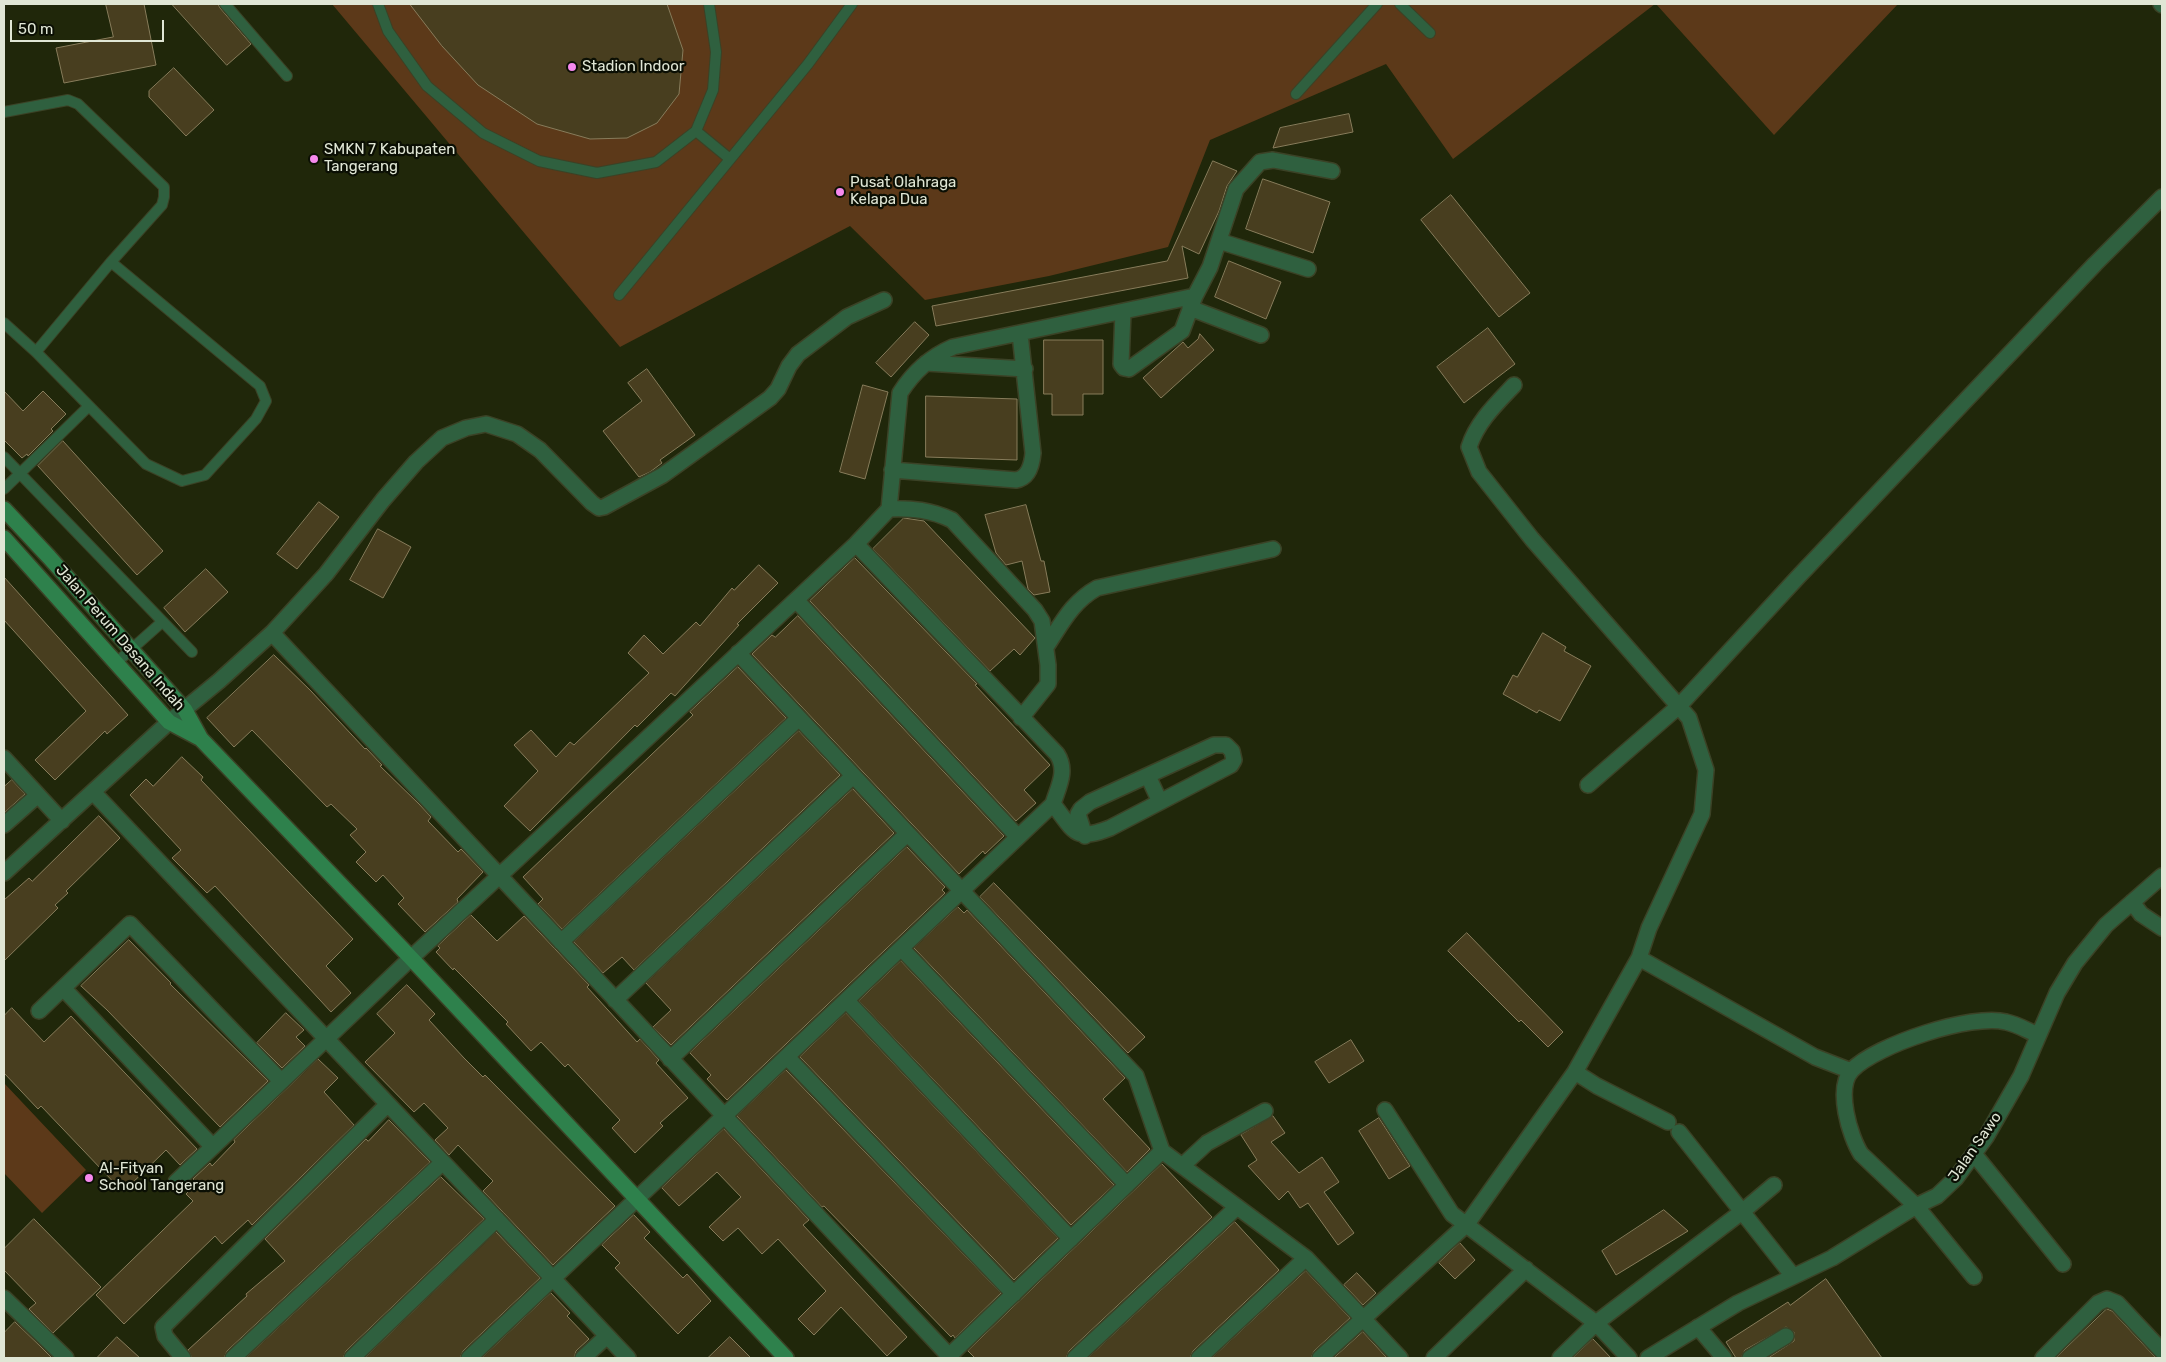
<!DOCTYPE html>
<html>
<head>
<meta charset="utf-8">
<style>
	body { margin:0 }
	#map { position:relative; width:2166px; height:1362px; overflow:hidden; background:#20270a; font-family:Rubik,sans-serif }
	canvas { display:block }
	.frame { position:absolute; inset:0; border:5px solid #e0e6d5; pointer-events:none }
	.scale { position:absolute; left:10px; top:20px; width:154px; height:22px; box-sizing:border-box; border:2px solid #e0e6d5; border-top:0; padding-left:6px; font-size:15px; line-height:18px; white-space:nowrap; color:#e0e6d5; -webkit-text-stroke:4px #0b0f04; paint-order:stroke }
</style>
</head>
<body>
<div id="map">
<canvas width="2166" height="1362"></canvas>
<div class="frame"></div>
<div class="scale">50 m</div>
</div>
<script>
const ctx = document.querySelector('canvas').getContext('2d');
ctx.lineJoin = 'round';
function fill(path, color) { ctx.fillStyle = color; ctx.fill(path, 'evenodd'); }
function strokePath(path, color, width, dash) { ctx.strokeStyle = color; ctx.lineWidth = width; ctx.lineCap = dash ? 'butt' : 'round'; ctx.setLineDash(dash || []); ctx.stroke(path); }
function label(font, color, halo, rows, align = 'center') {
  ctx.font = font + ' Rubik,sans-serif'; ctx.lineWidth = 4.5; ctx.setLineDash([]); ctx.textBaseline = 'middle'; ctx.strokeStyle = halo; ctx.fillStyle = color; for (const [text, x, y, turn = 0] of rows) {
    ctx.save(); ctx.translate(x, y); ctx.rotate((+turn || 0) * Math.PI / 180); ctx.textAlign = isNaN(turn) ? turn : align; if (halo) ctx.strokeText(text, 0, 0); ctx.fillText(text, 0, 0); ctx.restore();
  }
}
const green = new Path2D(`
	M332 4H1655L1453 159 1386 64 1210 140 1168 247 1049 276 925 300 850 226 620 347Z
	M1656 4H1898L1774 135Z
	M4 1083 86 1170 42 1213 4 1173Z`);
const building = new Path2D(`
	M106 4H144L156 65 64 83 56 48 113 37Z
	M172 4H218L220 8 251 44 227 65Z
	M410 4H667L683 50 679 94 657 123 627 138 590 139 537 124 478 85 442 46Z
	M174 68 214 110 186 136 149 97V91Z
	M1349 114 1353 132 1273 148 1280 128Z
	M1213 161 1237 171 1227 186 1219 211 1199 254 1182 246 1188 278 936 326 932 306 1167 261Z
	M1263 179 1330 202 1313 253 1246 229Z
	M1451 195 1530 293 1499 317 1421 220Z
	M1229 261 1281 282 1266 319 1215 297Z
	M915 322 929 335 891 377 876 363Z
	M1488 328 1515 364 1464 403 1437 367Z
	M1200 334 1214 350 1161 398 1143 378 1183 342 1188 348 1198 339Z
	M1044 340H1103V394H1083V415H1052V394H1044Z
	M647 369 695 435 660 460 662 463 650 472 639 477 603 431 642 401 628 383Z
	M863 385 888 392 865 479 840 472Z
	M4 391 23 411 43 391 66 414 51 429 53 431 28 456 27 454 22 458 4 440Z
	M926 396 1017 399V460L926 457Z
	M63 441 163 551 137 575 38 466Z
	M319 502 339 517 297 569 277 554Z
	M1026 505 1041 561H1044L1050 592 1034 595 1028 589 1022 561 1006 565 996 553 985 515Z
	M904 518 924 521 1035 638 1020 655 1014 649 990 671 873 549Z
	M378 529 411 547 383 598 350 580Z
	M855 558 977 684 975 685 1050 765 1024 790 1036 803 1016 821 810 601Z
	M759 565 778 583 737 624 739 625 675 696 671 693 637 727 635 725 530 831 504 806 538 771 514 745 531 730 556 757 570 742 574 745 649 673 628 653 644 635 663 654 696 622 700 626 732 588 734 590Z
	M206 569 228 592 185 632 164 608Z
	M4 577 128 715 107 734 105 731 55 780 35 760 86 711 4 620Z
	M798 616 1004 836 985 854 983 851 959 874 752 654 772 635 775 637Z
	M1543 633 1566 647 1564 651 1591 666 1560 721 1539 710 1537 713 1503 694 1513 675 1517 677Z
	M274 655 311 691 365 749 366 748 382 765 380 766 419 804 431 817 428 821 458 852 461 849 483 872 457 899 458 902 425 932 398 904 404 898 383 875 376 882 356 862 366 852 350 835 357 829 331 804 327 807 252 730 234 747 207 718Z
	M738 667 786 718 562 929 538 904 543 899 523 877 693 715 690 712Z
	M799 731 840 775 634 970 622 957 603 973 574 942Z
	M182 757 203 777 201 780 353 939 326 966 351 993 331 1012 215 886 207 893 172 858 181 850 130 795 146 779 153 786Z
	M12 780 25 794 4 813V787Z
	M853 789 894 833 671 1045 653 1027 671 1010 646 983Z
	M99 816 120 838 66 891 68 893 55 905 58 908 4 961V900L29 878 32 881Z
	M907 847 945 887 942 890 945 893 727 1100 707 1079 711 1075 690 1053Z
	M994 883 1145 1037 1128 1053 980 897Z
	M958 907 964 913 967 910 1125 1078 1103 1099 1150 1149 1127 1172 914 948Z
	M471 915 497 941 524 916 589 985 587 987 637 1042 640 1039 659 1060 656 1063 688 1098 660 1123 663 1126 635 1153 612 1128 620 1120 568 1064 565 1067 541 1042 531 1051 506 1024 508 1022 454 968 453 970 436 952 440 948 438 946Z
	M1467 933 1563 1032 1548 1047 1521 1020 1519 1022 1448 951Z
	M129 940 171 983 170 984 268 1081 220 1127 107 1010 81 986Z
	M901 961 1114 1185 1071 1225 859 1001Z
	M407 985 435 1014 429 1020 464 1058 483 1077 485 1075 615 1206 553 1265 483 1191 493 1181 458 1145 449 1155 435 1140 448 1128 424 1103 414 1112 365 1062 395 1033 377 1014Z
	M12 1008 44 1042 71 1016 197 1149 180 1165 166 1150 123 1192 41 1106 38 1109 4 1073V1016Z
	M286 1013 304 1030 296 1037 305 1046 282 1068 257 1043Z
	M846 1013 1058 1238 1014 1280 800 1057Z
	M1351 1040 1364 1061 1329 1083 1315 1062Z
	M318 1059 338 1078 324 1092 354 1125 252 1225 248 1220 222 1244 215 1236 124 1324 96 1295 193 1201 186 1194 197 1183 193 1179 210 1163 212 1166 235 1142 234 1140Z
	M786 1070 1001 1293 955 1338 953 1335 951 1337 824 1206 822 1207 737 1116Z
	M1273 1116 1285 1133 1271 1142 1299 1173 1322 1157 1339 1182 1324 1192 1354 1233 1338 1245 1308 1203 1300 1208 1288 1191 1279 1200 1248 1166 1257 1160 1241 1135Z
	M1379 1118 1410 1166 1389 1179 1359 1131Z
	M389 1120 430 1162 227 1351 224 1358H192L188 1350 247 1296 246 1294 285 1261 265 1239 366 1139 368 1141Z
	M724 1129 809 1220 803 1225 907 1337 887 1356 841 1307 814 1335 798 1319 826 1291 778 1239 762 1254 738 1228 723 1241 709 1227 741 1197 717 1172 679 1206 662 1188Z
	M1162 1164 1212 1217 1069 1351 1066 1358H975L968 1351Z
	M441 1177 484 1219 346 1351 343 1358H246Z
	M1664 1210 1688 1231 1616 1275 1602 1251Z
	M634 1215 650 1232 644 1238 683 1278 687 1274 711 1301 678 1334 615 1268 620 1263 602 1245Z
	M34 1219 101 1287 53 1333 29 1309 36 1303 4 1270V1249Z
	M1235 1222 1279 1270 1193 1351 1190 1358H1088Z
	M496 1232 540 1278 463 1351 460 1358H365Z
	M1460 1243 1475 1260 1455 1279 1439 1263Z
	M1306 1271 1350 1318 1314 1351 1311 1358H1212Z
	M1357 1273 1376 1293 1363 1305 1344 1285Z
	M1826 1279 1882 1358H1768L1794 1341V1332L1786 1327 1745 1350 1741 1358H1736L1726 1342 1788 1302 1790 1305Z
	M551 1293 570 1313 567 1316 589 1339 576 1351 574 1358H482Z
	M2107 1309 2112 1311 2156 1358H2056Z
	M15 1322 40 1346 52 1358H4V1333Z
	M1363 1332 1387 1358H1334Z
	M117 1337 140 1358H97Z
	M730 1337 751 1358H708Z
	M1593 1339 1611 1358H1573Z`);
const lane = new Path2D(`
	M225 4 287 76
	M378 4 388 31 427 86 483 133 539 161 597 173 656 162 696 131 713 90 716 52 709 4
	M1400 4 1430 33
	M1296 94 1377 4
	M4 112 68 100 78 104 164 187V197L162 205 111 262
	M696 131 730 159
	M111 262 260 386 266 401 256 419 205 475 182 481 146 464 36 352Z
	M619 295 808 64 852 4
	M4 323 36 352
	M4 457 192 652
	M4 489 89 406
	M116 663 162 622`);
const street = new Path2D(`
	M2161 4 2162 5
	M1219 241 1308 269
	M1190 308 1261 335
	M1123 312 1121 364 1124 368 1129 369 1182 331 1195 296
	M926 363 1025 369
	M1514 385C1496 404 1477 422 1469 447L1479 472 1532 539 1689 718 1706 770 1702 814 1649 928 1639 958
	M892 470 1016 480C1029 478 1032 464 1033 453L1020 334
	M889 509C912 508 931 510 952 520L1035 610 1042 621 1048 665V684L1021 718
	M796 600 1018 837
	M272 633 951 1358
	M1046 647C1062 623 1072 602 1097 588L1273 549
	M738 653 1136 1076 1162 1151 1306 1258 1400 1358
	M4 758 62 821
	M1148 776 1160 802
	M1588 785 1679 706 1798 577 2095 264 2162 197
	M93 792 628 1358
	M1053 804C1075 832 1074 842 1110 828L1231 765 1234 760 1232 751 1226 745H1214L1090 802 1081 809 1078 814 1085 836
	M4 825 38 795
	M4 873 169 722 219 681 272 633 326 574 383 500 416 462 442 438 466 428 486 424 517 434 540 450 592 503 599 508 604 507 663 475 770 398 778 389 789 366 798 354 847 317 884 300
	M2132 902 2141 914 2162 928
	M561 942 799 718
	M902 949 1127 1185
	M64 989 213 1147
	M615 1000 853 776
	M847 1001 1071 1239
	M39 1011 130 924 281 1081
	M787 1057 1014 1294
	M670 1059 907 834
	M1575 1072 1597 1086 1668 1122
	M1385 1110 1452 1214 1596 1323 1629 1358
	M1679 1132 1793 1276
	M1974 1154 2063 1264
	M1182 1166 1207 1143 1265 1111
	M176 1182 411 958 856 544 889 509 900 393C914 371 930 357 953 347L1195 296 1210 267 1236 189 1260 162 1273 160 1332 171
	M1974 1277 1916 1206 1861 1154C1850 1137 1835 1088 1852 1070 1876 1045 1972 1013 2006 1022 2017 1024 2028 1031 2038 1035
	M4 1298 66 1358
	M1698 1327 1724 1358
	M183 1358 165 1336 163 1327 388 1104
	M233 1358 443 1162
	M352 1358 497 1219
	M469 1358 1053 804C1058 787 1068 771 1057 754L856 544
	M583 1358 607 1336
	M947 1358 1162 1151
	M1075 1358 1236 1208
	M1199 1358 1306 1258
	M1320 1358 1467 1224 1575 1072 1639 958 1815 1057 1851 1071
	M1434 1358 1526 1269
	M1560 1358 1596 1323 1743 1211 1774 1185
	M1648 1358 1738 1303 1832 1258 1916 1206 1937 1196 1956 1178 1986 1137 2021 1076 2057 993 2075 963 2106 925 2162 876
	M1750 1358 1786 1336
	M2043 1358 2098 1303 2107 1299 2117 1303 2162 1351`);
const secondary = new Path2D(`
	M4 509 49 557 185 710 201 739 411 958 786 1358
	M4 538 169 722 201 739`);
const markers = [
	[572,67,5,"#f689ed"],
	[314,159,5,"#f689ed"],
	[840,192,5,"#f689ed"],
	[89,1178,5,"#f689ed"]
];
const poiNames = [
	["Stadion Indoor",582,67],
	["SMKN 7 Kabupaten",324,150],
	["Tangerang",324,167],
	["Pusat Olahraga",850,183],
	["Kelapa Dua",850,200],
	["Al-Fityan",99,1169],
	["School Tangerang",99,1186]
];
const streetNames = [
	["Jalan Perum Dasana Indah",120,638,49],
	["Jalan Sawo",1975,1147,-55]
];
fill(green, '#5c3919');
fill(building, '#483e1f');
strokePath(building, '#877c5b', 1);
strokePath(lane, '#3b4226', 12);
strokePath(street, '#3b4226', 18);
strokePath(secondary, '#3b4226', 18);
strokePath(lane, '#2f603f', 10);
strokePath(street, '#2f603f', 15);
strokePath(secondary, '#2e814c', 15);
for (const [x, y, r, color] of markers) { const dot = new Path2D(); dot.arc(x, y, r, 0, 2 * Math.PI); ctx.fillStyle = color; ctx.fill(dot); strokePath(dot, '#0b0f04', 2); }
label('15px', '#e0e6d5', '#0b0f04', poiNames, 'left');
label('15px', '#e0e6d5', '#0b0f04', streetNames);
</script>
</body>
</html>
